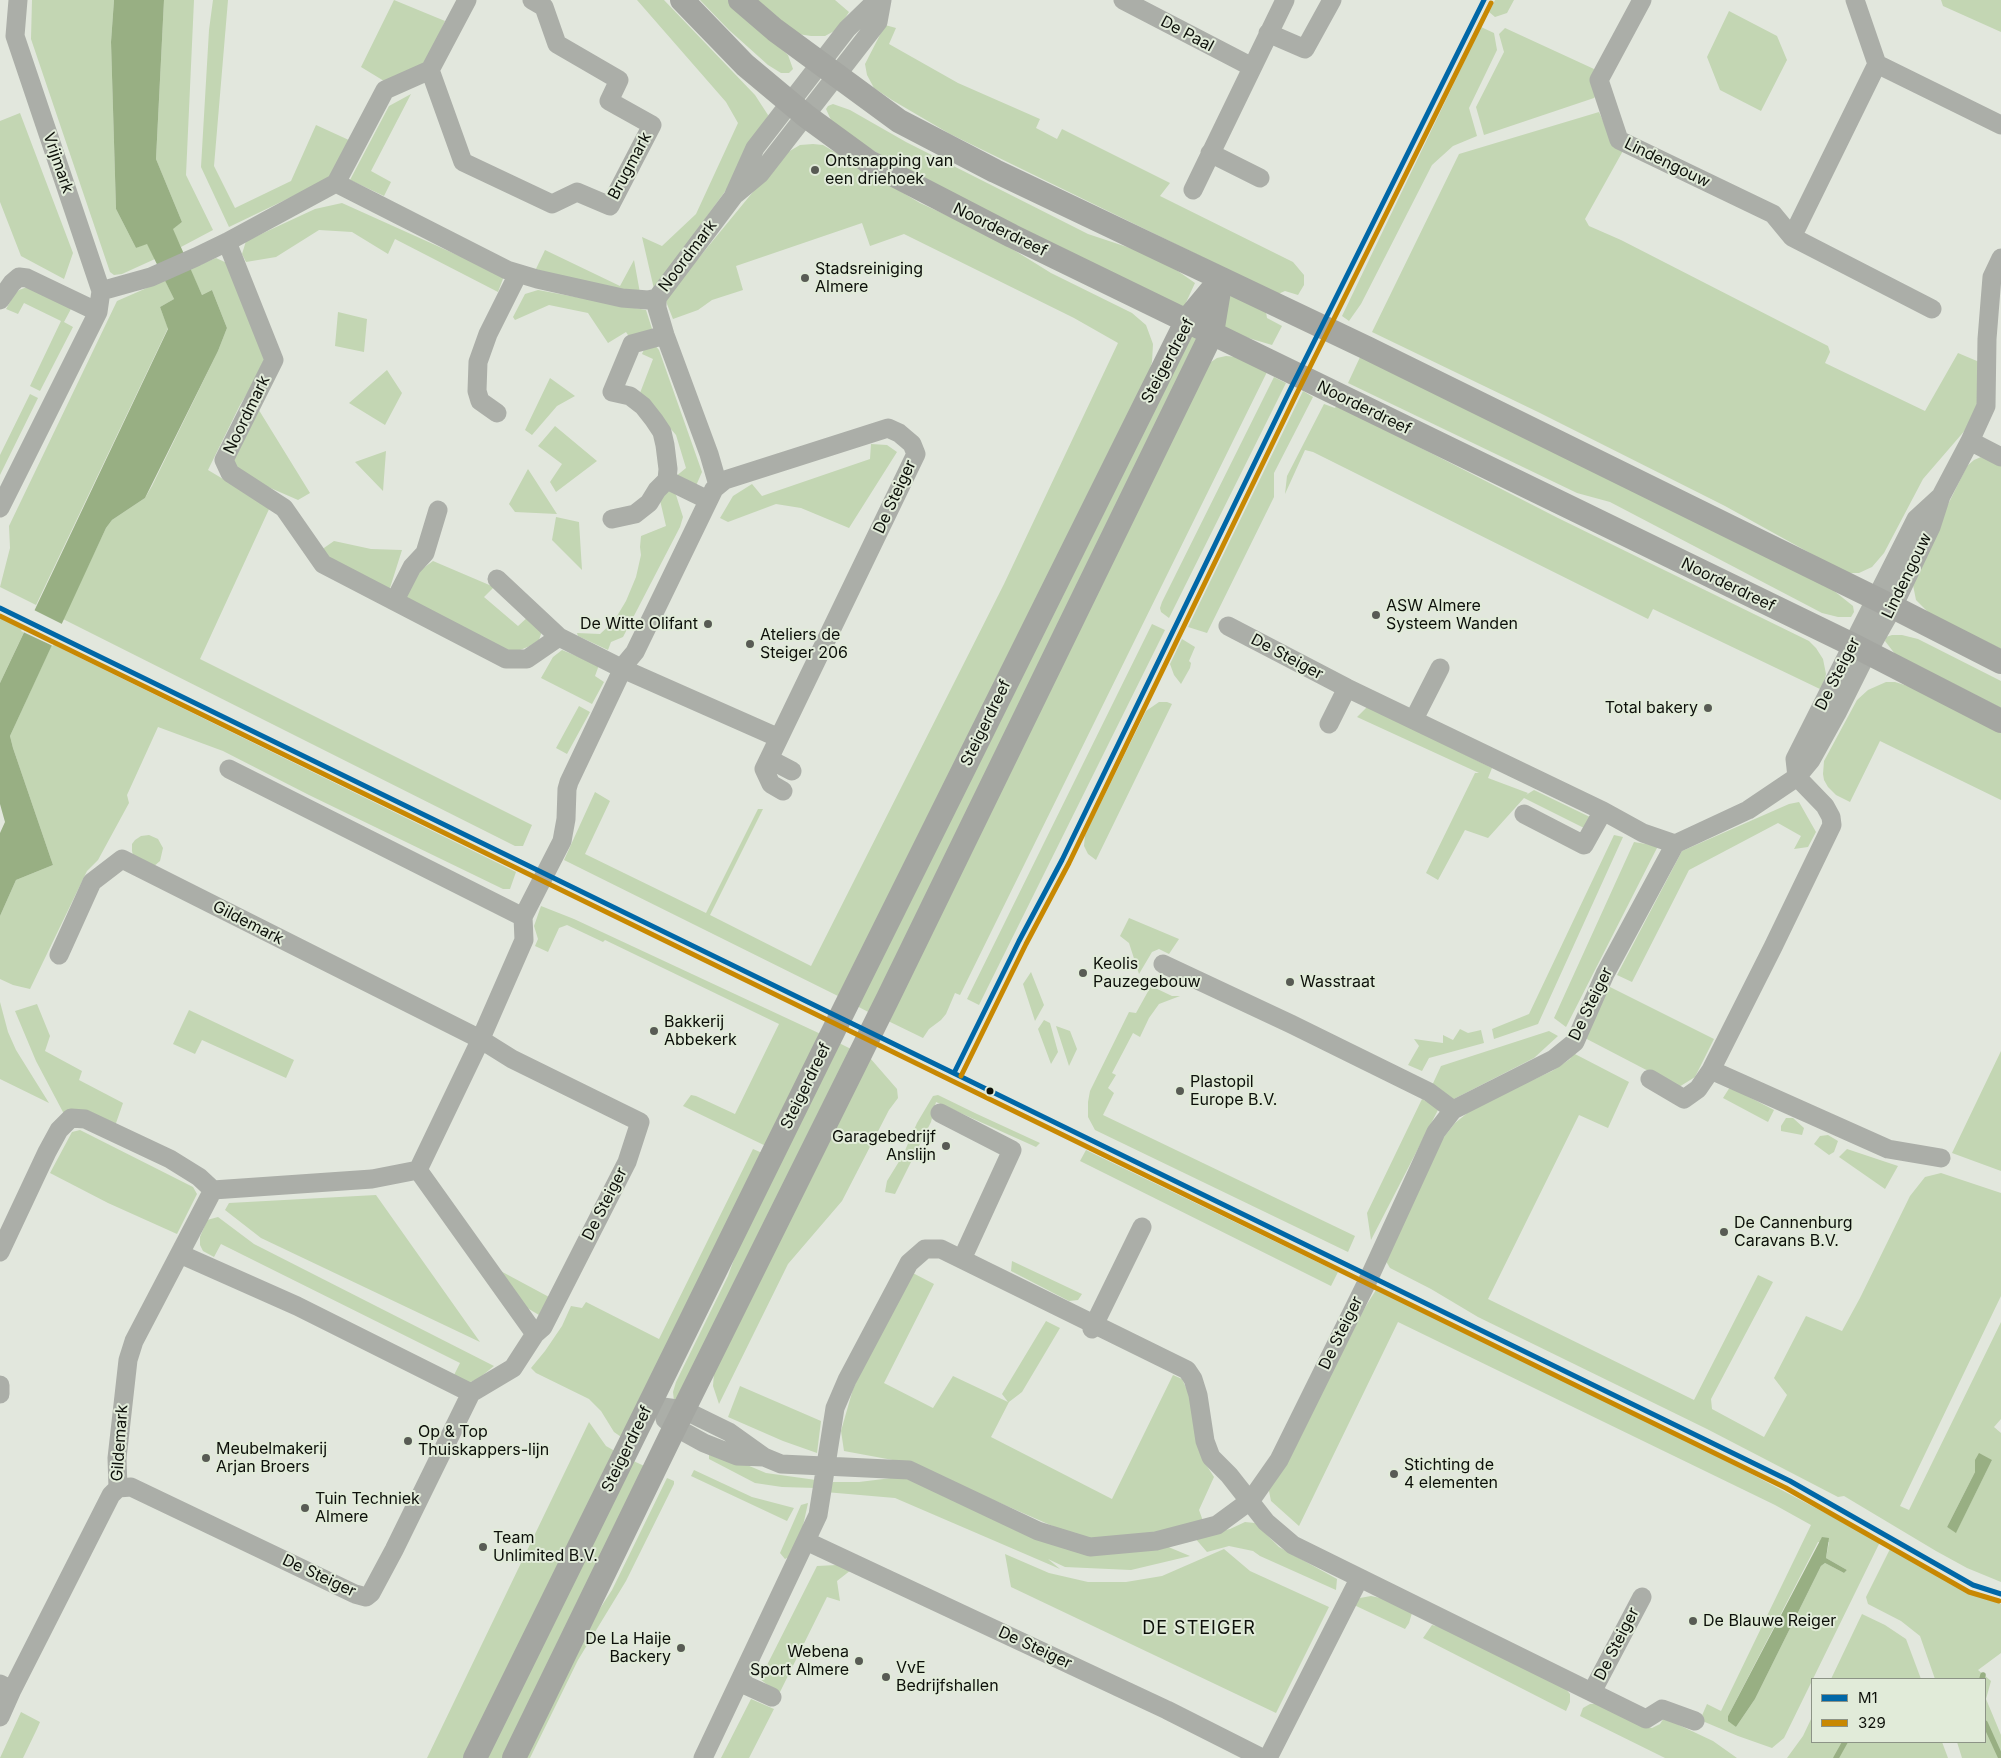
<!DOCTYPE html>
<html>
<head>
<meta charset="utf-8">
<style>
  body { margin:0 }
  #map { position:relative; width:2001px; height:1758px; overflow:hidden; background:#e2e7dd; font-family:Inter,sans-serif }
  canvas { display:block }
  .legend { position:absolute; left:1811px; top:1678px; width:175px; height:65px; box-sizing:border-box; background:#e1ebd9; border:1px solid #8c9386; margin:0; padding:6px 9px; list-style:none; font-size:15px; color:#0d100a }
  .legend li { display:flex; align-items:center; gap:10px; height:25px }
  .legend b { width:25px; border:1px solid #8c9386 }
</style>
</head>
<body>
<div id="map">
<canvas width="2001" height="1758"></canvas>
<ul class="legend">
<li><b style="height:6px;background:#0067a7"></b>M1</li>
<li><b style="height:6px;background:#c88802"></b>329</li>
</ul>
</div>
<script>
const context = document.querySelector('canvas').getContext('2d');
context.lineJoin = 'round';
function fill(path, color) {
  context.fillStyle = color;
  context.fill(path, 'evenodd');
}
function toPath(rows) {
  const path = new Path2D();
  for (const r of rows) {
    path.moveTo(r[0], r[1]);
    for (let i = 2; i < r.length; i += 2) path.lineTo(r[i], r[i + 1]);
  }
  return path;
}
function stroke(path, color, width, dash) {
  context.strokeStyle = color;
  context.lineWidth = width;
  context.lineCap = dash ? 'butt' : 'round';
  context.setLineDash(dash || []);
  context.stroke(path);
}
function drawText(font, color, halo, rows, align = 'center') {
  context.font = font + ' Inter,sans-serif';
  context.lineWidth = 4;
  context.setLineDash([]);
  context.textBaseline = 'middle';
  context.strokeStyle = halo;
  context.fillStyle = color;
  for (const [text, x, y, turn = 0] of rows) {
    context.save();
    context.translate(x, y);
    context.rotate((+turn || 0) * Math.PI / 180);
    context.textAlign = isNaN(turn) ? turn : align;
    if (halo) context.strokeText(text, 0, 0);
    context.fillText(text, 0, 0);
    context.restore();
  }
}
const green = toPath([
  [32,0,114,0,111,42,116,209,136,248,147,243,155,259,122,274,114,275,110,272,31,39],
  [164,0,194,0,186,175,213,230,181,247,172,229,182,222,156,159],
  [213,0,228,0,214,166,235,208,291,181,316,125,351,141,333,177,229,227,201,167,209,30],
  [394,0,445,21,425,64,384,81,361,67],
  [637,0,664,0,755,95,768,115,766,128,729,186,654,289,642,237,662,246,696,214,738,123,726,102],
  [700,0,728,0,788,55,793,69,789,73,781,73,768,65,729,30],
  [756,0,835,0,849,12,838,29,825,36,811,36,798,34],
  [1495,0,1514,0,1507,13,1495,17,1489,12],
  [1941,0,2001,0,2001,32,1943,6],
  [1729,11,1777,36,1787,60,1761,111,1720,90,1707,57],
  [885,25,896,28,889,44,958,83,1040,119,1036,128,1057,139,1062,129,1170,183,1160,196,1293,262,1304,275,1304,285,1298,295,1285,291,1278,294,950,134,892,100,874,88,867,75,865,64],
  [1481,27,1494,33,1497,50,1469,108,1477,136,1453,146,1432,165,1361,304,1349,321,1342,316],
  [1505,28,1594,69,1593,85,1597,94,1594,98,1484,135,1476,107,1504,52,1499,34],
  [411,94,371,171,391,182,384,196,350,180,389,106],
  [833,104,850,110,906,142,1088,234,1142,252,1175,269,1195,283,1183,309,923,181,853,138,831,120,826,109,828,106],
  [1599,112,1612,141,1624,149,1585,219,1589,226,1621,240,1828,346,1830,352,1825,363,1925,411,1958,353,1984,364,1985,383,1973,421,1923,479,1884,553,1872,567,1859,573,1846,573,1725,506,1538,412,1372,332,1459,154],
  [20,113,73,253,64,279,21,256,0,202,0,121],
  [813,144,823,145,920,203,988,234,1051,273,1132,313,1146,325,1153,344,1152,362,1147,379,844,999,564,860,595,792,610,801,585,854,706,913,758,809,763,809,710,915,811,966,1004,584,1118,343,1074,318,904,234,870,246,862,223,736,266,743,290,712,300,698,310,673,319,665,299,780,159,788,152,800,145],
  [342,203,504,276,498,292,395,239,388,254,352,232,319,230,276,257,246,262,242,254,246,241,315,209],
  [545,250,620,286,634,260,640,293,535,271],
  [216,258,227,263,267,361,240,405,208,470,270,507,200,659,532,825,523,846,515,846,63,619,106,528,112,520,145,498,152,486,218,351,227,328,212,290,202,295,190,269],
  [165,280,174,299,160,307,168,328,36,605,0,587,10,548,9,526,117,301],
  [27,287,72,307,64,322,73,327,40,391,30,386,61,321,24,303,18,314,6,309,14,295,19,290],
  [538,290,646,310,653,332,632,341,626,332,608,343,588,313,549,305,515,320,513,317,525,294],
  [1231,295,1266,312,1267,318,1282,326,1272,345,1235,334,1216,325],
  [338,312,367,319,364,352,335,346],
  [1185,330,1199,338,874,1015,853,1004],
  [654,344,659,350,702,472,695,488,675,477,686,468,676,435,640,393,653,359,642,354,646,345],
  [1361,355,1833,590,1853,606,1854,612,1851,617,1838,617,1822,613,1610,502,1577,493,1348,383],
  [1226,356,1237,357,1267,372,960,995,955,993,946,1014,941,1020,929,1029,923,1038,884,1019,1208,364,1217,358],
  [387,370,402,393,385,425,349,403],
  [1274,377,1286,383,1169,618,1161,612,1160,608,1162,602],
  [550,378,575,396,557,406,532,435,525,430],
  [1303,391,1313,397,1274,473,1274,497,1207,633,1188,627],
  [30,394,38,398,0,475,0,455],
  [1324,404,1335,408,1337,405,1558,518,1809,641,1816,648,1823,659,1826,674,1822,690,1653,609,1648,619,1313,452,1305,450,1285,494,1287,476],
  [257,407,310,493,298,500,236,473,231,461],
  [555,426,597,461,556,492,550,482,562,464,538,446],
  [871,444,887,445,897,452,849,528,801,508,776,504,728,522,720,518,733,496,752,484,762,496,870,459],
  [386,451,383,491,355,462],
  [1981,457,2001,465,2001,649,1930,614,1916,600,1913,585,1916,569,1967,466,1974,460],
  [528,469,557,514,515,512,509,504],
  [671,490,676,495,683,517,680,527,623,637,611,642,608,650,578,636,577,633,600,634,614,621,626,601,636,577,641,555,640,547,641,536,666,526,659,496],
  [556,517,579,522,582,570,552,540],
  [334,541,371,549,402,550,389,591,327,561,321,550],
  [433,561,494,587,484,597,518,626,529,616,542,631,539,640,530,646,510,654,406,602,404,584,414,575],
  [0,618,25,630,0,683],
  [1152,624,1165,630,979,1005,967,999],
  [1892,635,1902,635,1918,639,2001,681,2001,708,1895,654,1885,641,1886,637],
  [1182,639,1195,647,1189,661,1191,663,1190,668,1181,684,1174,675,1170,664],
  [52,644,516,872,510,889,503,889,309,795,223,751,158,727,127,795,129,803,98,860,87,871,30,989,13,985,0,979,0,916,16,880,53,865,13,748,10,736],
  [562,650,599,665,595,676,604,682,592,704,541,678,553,657],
  [1886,682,1895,682,1908,686,2001,730,2001,800,1880,741,1850,802,1836,795,1828,787,1824,780,1823,774,1824,761,1857,700,1868,690],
  [1159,702,1167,702,1172,704,1096,860,1088,854,1084,846,1085,835,1146,711],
  [579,706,590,712,567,754,556,748],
  [1368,706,1492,768,1488,778,1528,793,1526,795,1534,790,1592,818,1586,829,1524,798,1488,838,1465,830,1438,880,1426,873,1475,773,1479,773,1357,717],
  [1799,802,1816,832,1808,847,1794,849,1801,836,1778,823,1689,870,1632,982,1617,975,1682,851,1789,804],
  [149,835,158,839,163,848,160,861,153,867,134,860,132,851,132,844,135,840,141,836],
  [1614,835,1623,837,1538,1024,1494,1039,1492,1029,1529,1014],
  [1634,842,1658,846,1566,1027,1554,1018],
  [541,906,574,919,825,1036,770,1148,683,1106,691,1095,696,1096,735,1114,779,1024,605,940,603,942,567,925,559,928,548,952,535,946,538,939,534,926],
  [1129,918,1179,939,1169,954,1159,949,1152,952,1139,974,1129,943,1120,936],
  [1031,972,1044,1005,1035,1021,1023,984],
  [1151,986,1172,996,1180,996,1159,1004,1149,1018,1140,1037,1133,1033,1112,1073,1116,1075,1108,1088,1114,1093,1103,1115,1355,1236,1348,1252,1095,1130,1088,1117,1088,1102,1090,1091,1129,1012,1136,1013],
  [1608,986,1714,1039,1695,1077,1679,1087,1583,1037],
  [0,1002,8,1032,16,1050,49,1103,0,1079],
  [37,1004,50,1036,45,1051,82,1071,79,1080,123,1103,115,1126,64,1114,36,1061,15,1011],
  [189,1010,294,1060,286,1078,202,1040,195,1054,173,1044],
  [1044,1020,1050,1023,1058,1052,1051,1064,1038,1029],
  [1056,1026,1070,1031,1077,1049,1069,1066],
  [1460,1029,1468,1033,1481,1030,1484,1043,1429,1058,1422,1071,1408,1065,1419,1046,1414,1039,1443,1043,1443,1035,1453,1040],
  [1549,1031,1558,1036,1534,1058,1446,1103,1429,1092,1441,1066],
  [835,1041,857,1052,685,1401,674,1401,673,1392,676,1382,728,1276,751,1212],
  [2001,1051,2001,1171,1952,1153],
  [1573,1053,1629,1082,1608,1128,1579,1115,1488,1299,1694,1400,1758,1275,1773,1282,1711,1399,1712,1409,1764,1437,1787,1395,1774,1378,1806,1316,1842,1331,1860,1298,1910,1196,1925,1177,1941,1173,2001,1193,2001,1296,1900,1506,1909,1510,2001,1322,2001,1419,1994,1427,2001,1433,2001,1582,1967,1568,1936,1551,1844,1496,1838,1497,1707,1429,1478,1317,1431,1289,1390,1268,1384,1258,1440,1142,1455,1123,1476,1106,1552,1071,1570,1059],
  [1992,1460,1956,1532,1947,1527,1975,1472],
  [870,1058,897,1089,898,1098,889,1110,842,1201,788,1264,719,1404,713,1386,714,1373],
  [1730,1087,1774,1110,1768,1122,1723,1098],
  [938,1095,977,1114,1040,1143,1036,1147,936,1102,931,1122,895,1194,885,1192,887,1181,903,1155,917,1123,933,1096],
  [1422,1099,1439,1108,1371,1240,1367,1213],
  [1786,1118,1793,1118,1804,1128,1802,1135,1781,1131,1781,1126],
  [80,1130,193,1187,197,1194,177,1234,108,1203,50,1173,72,1132],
  [1828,1135,1838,1141,1834,1152,1829,1155,1814,1144,1820,1136],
  [753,1149,767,1155,627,1441,614,1432,601,1411,589,1399,536,1373,531,1368,545,1351,562,1326,571,1306,582,1308,586,1302,659,1339],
  [1847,1149,1898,1166,1885,1189,1839,1157],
  [1086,1150,1338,1272,1331,1286,1080,1161],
  [376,1195,480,1342,261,1238,225,1210,229,1203],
  [218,1217,254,1244,494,1366,478,1379,468,1383,454,1375,460,1363,221,1244,214,1257,203,1251,200,1245,200,1237,207,1220],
  [1012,1261,1082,1294,1078,1300,1069,1301,1011,1271],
  [495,1268,549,1297,539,1315,517,1302],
  [909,1271,934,1284,884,1383,933,1408,953,1376,1008,1402,1002,1394,1046,1321,1060,1328,1022,1392,1009,1402,991,1437,1112,1499,1173,1375,1182,1379,1189,1394,1205,1463,1214,1477,1199,1510,1203,1521,1163,1533,1088,1539,1073,1535,909,1463,844,1451,841,1431,853,1389],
  [1376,1290,1546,1370,1689,1441,1880,1542,1784,1738,1772,1748,1738,1736,1700,1720,1707,1704,1721,1711,1811,1525,1775,1505,1398,1322,1299,1526,1271,1501,1268,1486,1357,1320],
  [1818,1542,1829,1542,1826,1558,1847,1570,1844,1573,1825,1563,1821,1566,1755,1699,1736,1727,1728,1716],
  [740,1386,821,1421,817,1453,783,1441,728,1417],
  [589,1422,606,1446,620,1454,471,1758,427,1758],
  [709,1449,766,1473,816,1480,816,1488,782,1487,755,1483,709,1459],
  [629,1459,651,1469,509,1758,483,1758],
  [694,1470,752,1497,794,1508,787,1521,691,1476],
  [908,1476,1086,1553,1166,1546,1190,1556,1131,1570,1065,1567,1048,1559,1060,1569,895,1498,825,1492,833,1482,859,1482],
  [667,1478,674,1481,674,1484,626,1581,578,1660,530,1758,520,1758,573,1650,612,1590],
  [808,1503,801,1535,791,1556,785,1559,780,1553,801,1505],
  [1245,1522,1255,1523,1279,1547,1337,1579,1336,1590,1260,1556,1253,1551,1229,1546,1207,1552,1194,1537,1230,1529],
  [1891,1547,1946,1580,2001,1604,2001,1653,1978,1670,1991,1681,1986,1699,2001,1735,2001,1758,1962,1758,1957,1742,1985,1742,1985,1679,1935,1679,1920,1636,1901,1621,1868,1604,1866,1597],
  [1224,1549,1250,1571,1329,1607,1276,1713,1011,1587,1005,1554,1049,1573,1088,1582,1126,1582,1162,1576],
  [837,1565,851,1570,837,1581,840,1601,827,1597,779,1694,760,1679,817,1566],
  [1371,1596,1385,1599,1412,1613,1409,1623,1405,1629,1354,1605,1360,1598],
  [1862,1614,1885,1625,1906,1639,1921,1679,1831,1679],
  [1432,1625,1440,1627,1565,1688,1570,1694,1570,1702,1566,1711,1423,1638],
  [751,1699,774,1709,749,1758,721,1758],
  [1590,1704,1598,1704,1643,1726,1652,1728,1660,1724,1664,1718,1713,1741,1737,1758,1665,1758,1580,1716,1583,1708],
  [21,1712,40,1722,37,1729,23,1758,0,1758],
  [1812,1717,1812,1742,1942,1742,1948,1758,1787,1758,1803,1736]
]);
const water = toPath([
  [114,0,164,0,156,159,182,222,173,229,202,295,212,290,227,328,218,351,145,498,112,520,106,528,10,736,13,748,53,865,16,880,0,916,0,833,5,822,0,804,0,683,168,329,160,307,174,299,147,244,136,248,116,209,111,42],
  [1979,1453,1992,1460,1956,1533,1947,1527,1975,1472,1975,1460],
  [1822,1537,1829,1538,1826,1558,1847,1570,1844,1573,1825,1563,1821,1566,1755,1699,1736,1727,1728,1721,1728,1716]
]);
const pier = toPath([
  [32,609,64,625,53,646,21,631]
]);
const stream = toPath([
  [1982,1679,1983,1675],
  [1985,1723,2001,1758],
  [1836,1758,1845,1742]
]);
const minor = toPath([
  [18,0,15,36,101,291],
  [1123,0,1252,67],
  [1642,0,1599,80,1619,140,1773,214,1792,237,1932,309],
  [1268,33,1305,49,1332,0],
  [1877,64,2001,125],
  [430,70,463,162,552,204,577,192,610,206,652,125,609,101,619,80,557,44,544,7,532,0],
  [1210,153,1260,178],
  [336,183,507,270,537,279,622,298,648,300,657,298,733,197,755,148,847,29,877,0],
  [1193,190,1285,0],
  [736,194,760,174,878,22,882,0],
  [1792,237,1877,64,1855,0],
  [227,242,274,360,224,460,230,473,284,508,323,564,506,659,527,659,559,637],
  [657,298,657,308,665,335,709,454,718,485],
  [0,300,12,283,19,277,27,278,98,312],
  [665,335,632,344,612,392,630,396,643,406,654,420,662,432,665,445,668,469,667,480,708,500],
  [497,413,480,401,477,391,478,362,488,334,518,274],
  [1970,441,2001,457],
  [0,508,98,312,101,291,151,277,196,257,227,242,336,183,385,90,430,70,467,0],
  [612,519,635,514,649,503,657,490,667,480],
  [497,579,559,637,623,669,779,738],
  [395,600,412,567,425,553,438,510],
  [1228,626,1347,688,1603,811,1643,833,1675,844,1748,810,1797,777,1811,760,1837,713,1867,653,1893,607,1931,527,1941,496,1970,441,1986,406,1987,339,1992,277,2001,258],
  [1414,719,1440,668],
  [1329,724,1347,688],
  [769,759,792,771],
  [229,769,523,917],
  [1524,814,1584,845,1603,811],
  [59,955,92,882,122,859,480,1039,512,1059,640,1122,627,1162,543,1327,535,1334,513,1368,471,1393,394,1550,371,1593,366,1597,355,1594,131,1487,118,1488],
  [1163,964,1291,1024,1429,1092,1453,1110],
  [1711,1070,1888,1149,1941,1158],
  [1650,1079,1684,1099,1698,1089,1711,1070,1773,947,1832,825,1831,817,1825,806,1797,777,1795,759,1916,519,1940,497],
  [940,1113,1012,1150,962,1259],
  [0,1252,47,1152,59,1130,71,1118,85,1119,170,1159,199,1177,213,1190,372,1179,418,1170],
  [180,1254,297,1306,471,1393],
  [1092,1329,1142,1227],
  [535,1334,418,1170,478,1045,524,940,523,917,562,841,566,819,567,789,569,782,625,664,635,652,714,489,725,480,888,428,899,433,912,444,916,454,764,769,771,784,783,791],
  [0,1385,0,1394],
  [649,1405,684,1410,729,1432,764,1457,781,1464,909,1470,1038,1531,1090,1547,1156,1541,1217,1525,1251,1500,1279,1460,1369,1278,1436,1132,1453,1110,1554,1059,1575,1042,1605,974,1675,844],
  [665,1419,675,1427,704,1443,737,1456,764,1457],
  [118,1488,117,1458,128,1360,134,1341,213,1190],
  [806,1541,1167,1710,1262,1758],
  [739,1682,772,1697],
  [0,1684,12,1690,111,1495,118,1488],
  [1592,1692,1642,1597],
  [0,1717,12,1690],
  [703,1758,818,1515,835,1408,847,1380,909,1263,925,1249,941,1249,1187,1370,1193,1379,1198,1395,1205,1441,1211,1457,1229,1475,1266,1522,1293,1545,1646,1719,1662,1709,1695,1721],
  [1268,1758,1359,1579]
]);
const major = toPath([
  [682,0,745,65,806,116,869,162,1012,236,1853,645,2001,721],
  [740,0,775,30,899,121,995,171,1367,348,1893,607,2001,662],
  [475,1758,825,1048,1187,320,1221,279],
  [514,1758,675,1427,888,998,1212,333,1221,279]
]);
const bus1 = toPath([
  [0,608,1790,1481,1973,1585,2001,1594],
  [954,1073,1019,941,1062,860,1289,392,1484,0]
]);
const bus2 = toPath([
  [0,616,1786,1488,1969,1592,1999,1601],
  [961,1076,1026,944,1069,863,1296,395,1491,3]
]);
const markers = [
  [815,170,5,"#585b54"],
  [805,278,5,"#585b54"],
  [1376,615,5,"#585b54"],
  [708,624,5,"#585b54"],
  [750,644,5,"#585b54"],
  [1708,708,5,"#585b54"],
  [1083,973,5,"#585b54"],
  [1290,982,5,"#585b54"],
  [654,1031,5,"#585b54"],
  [990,1091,4.5,"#0d100a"],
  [1180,1091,5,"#585b54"],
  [946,1146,5,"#585b54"],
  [1724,1232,5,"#585b54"],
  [408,1441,5,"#585b54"],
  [206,1458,5,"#585b54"],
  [1394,1474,5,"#585b54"],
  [305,1508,5,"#585b54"],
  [483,1547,5,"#585b54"],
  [1693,1621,5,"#585b54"],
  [681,1648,5,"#585b54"],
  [859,1661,5,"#585b54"],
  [886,1677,5,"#585b54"]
];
const streetNames = [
  ["De Paal",1187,34,28],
  ["Vrijmark",58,163,71],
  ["Lindengouw",1667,163,26],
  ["Brugmark",630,166,-62],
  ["Noorderdreef",1000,230,26],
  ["Noordmark",688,256,-53],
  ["Steigerdreef",1168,361,-62],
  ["Noorderdreef",1364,408,26],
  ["Noordmark",247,415,-64],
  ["De Steiger",895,497,-65],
  ["Lindengouw",1907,576,-64],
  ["Noorderdreef",1728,585,26],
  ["De Steiger",1287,657,28],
  ["De Steiger",1838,674,-63],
  ["Steigerdreef",986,723,-64],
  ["Gildemark",248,923,27],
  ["De Steiger",1591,1004,-64],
  ["Steigerdreef",806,1086,-64],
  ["De Steiger",605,1204,-63],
  ["De Steiger",1341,1333,-64],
  ["Gildemark",120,1443,-86],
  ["Steigerdreef",627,1449,-64],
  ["De Steiger",319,1576,25],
  ["De Steiger",1617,1644,-63],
  ["De Steiger",1035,1648,25]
];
const poiNames = [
  ["Ontsnapping van",825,161],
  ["een driehoek",825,179],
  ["Stadsreiniging",815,269],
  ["Almere",815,287],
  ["ASW Almere",1386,606],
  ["Systeem Wanden",1386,624],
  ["De Witte Olifant",698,624,"right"],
  ["Ateliers de",760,635],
  ["Steiger 206",760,653],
  ["Total bakery",1698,708,"right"],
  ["Keolis",1093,964],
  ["Pauzegebouw",1093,982],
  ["Wasstraat",1300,982],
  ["Bakkerij",664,1022],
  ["Abbekerk",664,1040],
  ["Plastopil",1190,1082],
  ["Europe B.V.",1190,1100],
  ["Garagebedrijf",936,1137,"right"],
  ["Anslijn",936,1155,"right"],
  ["De Cannenburg",1734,1223],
  ["Caravans B.V.",1734,1241],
  ["Op & Top",418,1432],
  ["Thuiskappers-lijn",418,1450],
  ["Meubelmakerij",216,1449],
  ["Arjan Broers",216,1467],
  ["Stichting de",1404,1465],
  ["4 elementen",1404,1483],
  ["Tuin Techniek",315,1499],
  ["Almere",315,1517],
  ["Team",493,1538],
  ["Unlimited B.V.",493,1556],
  ["De Blauwe Reiger",1703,1621],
  ["De La Haije",671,1639,"right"],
  ["Backery",671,1657,"right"],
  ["Webena",849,1652,"right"],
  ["Sport Almere",849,1670,"right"],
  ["VvE",896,1668],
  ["Bedrijfshallen",896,1686]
];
const neighbourhoodNames = [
  ["DE STEIGER",1199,1629]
];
fill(green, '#c3d6b3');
fill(water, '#98af83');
fill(pier, '#e2e7dd');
stroke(stream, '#98af83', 5.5);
stroke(minor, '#abaea8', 19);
stroke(major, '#a4a6a1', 24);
stroke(bus1, '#0067a7', 5);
stroke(bus2, '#c88802', 5);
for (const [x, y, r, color] of markers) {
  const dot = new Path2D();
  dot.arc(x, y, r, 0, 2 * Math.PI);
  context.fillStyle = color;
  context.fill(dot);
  stroke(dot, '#e1ebd9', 2);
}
drawText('16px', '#0d100a', '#e1ebd9', streetNames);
drawText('16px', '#0d100a', '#e1ebd9', poiNames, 'left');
context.letterSpacing = '1px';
drawText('18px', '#0d100a', '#e1ebd9', neighbourhoodNames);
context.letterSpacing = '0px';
</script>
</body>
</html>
